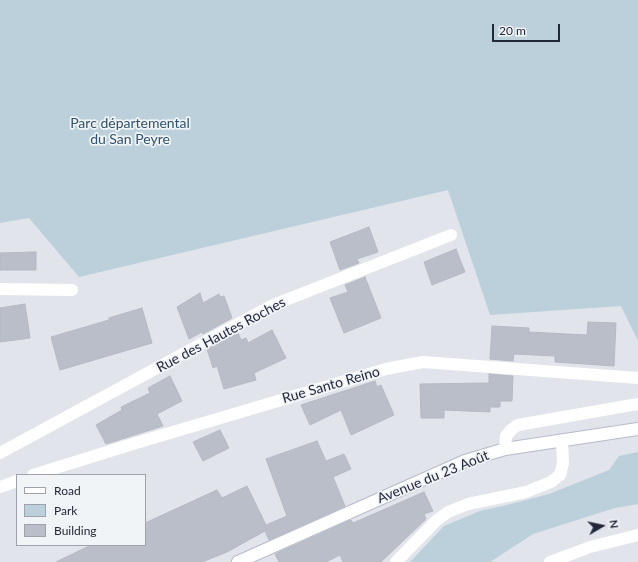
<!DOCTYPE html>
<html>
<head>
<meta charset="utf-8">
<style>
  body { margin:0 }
  #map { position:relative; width:638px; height:562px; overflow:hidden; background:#e1e4ea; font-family:Lato,sans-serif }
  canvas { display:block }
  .legend { position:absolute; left:16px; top:474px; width:130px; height:72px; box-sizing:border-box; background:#f1f4f7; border:1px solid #9fa2ab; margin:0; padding:5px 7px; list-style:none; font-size:12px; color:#23273a }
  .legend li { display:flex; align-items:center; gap:8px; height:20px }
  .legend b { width:20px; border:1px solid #9fa2ab }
  .north { position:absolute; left:582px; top:506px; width:40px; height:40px; -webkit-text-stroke:3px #f1f4f7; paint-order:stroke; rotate:81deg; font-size:11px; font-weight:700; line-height:16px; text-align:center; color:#23273a }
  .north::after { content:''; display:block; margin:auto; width:14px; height:18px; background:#23273a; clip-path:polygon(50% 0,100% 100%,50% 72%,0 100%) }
  .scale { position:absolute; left:492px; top:24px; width:68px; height:18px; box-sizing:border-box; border:2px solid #23273a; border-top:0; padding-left:5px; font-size:12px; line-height:14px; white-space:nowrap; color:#23273a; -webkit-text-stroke:3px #f1f4f7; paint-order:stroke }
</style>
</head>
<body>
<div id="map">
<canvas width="638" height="562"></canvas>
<ul class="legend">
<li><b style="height:5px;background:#fff"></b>Road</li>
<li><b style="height:11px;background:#bbd0da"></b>Park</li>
<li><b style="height:11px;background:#b9bec8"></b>Building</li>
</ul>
<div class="north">N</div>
<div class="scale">20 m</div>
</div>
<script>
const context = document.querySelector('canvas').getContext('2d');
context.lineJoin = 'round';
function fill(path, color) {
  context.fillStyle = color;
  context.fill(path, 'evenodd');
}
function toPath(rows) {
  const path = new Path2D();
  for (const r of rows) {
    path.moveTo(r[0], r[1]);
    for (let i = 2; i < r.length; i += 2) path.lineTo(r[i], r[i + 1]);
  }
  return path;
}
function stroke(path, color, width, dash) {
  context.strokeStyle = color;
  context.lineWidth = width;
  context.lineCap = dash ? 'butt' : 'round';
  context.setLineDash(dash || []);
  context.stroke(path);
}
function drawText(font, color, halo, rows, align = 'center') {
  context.font = font + ' Lato,sans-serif';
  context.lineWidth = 3.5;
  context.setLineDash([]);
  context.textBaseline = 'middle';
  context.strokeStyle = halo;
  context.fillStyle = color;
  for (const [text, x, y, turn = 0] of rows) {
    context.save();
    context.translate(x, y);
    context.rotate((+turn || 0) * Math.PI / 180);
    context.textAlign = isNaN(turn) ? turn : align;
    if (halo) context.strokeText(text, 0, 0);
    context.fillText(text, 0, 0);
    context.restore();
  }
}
const green = toPath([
  [0,0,638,0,638,341,621,306,490,315,448,190,79,277,29,218,0,223],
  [638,452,638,504,615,508,533,534,490,562,410,562,444,526,480,511,511,504,549,494,609,470,619,456]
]);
const building = toPath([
  [369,227,378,252,357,259,359,263,340,270,330,242,369,227],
  [456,249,465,272,432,285,424,262,456,249],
  [36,252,36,270,0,270,0,253,36,252],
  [365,277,381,318,344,333,330,298,348,292,345,285,365,277],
  [200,293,203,303,219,294,220,297,224,296,232,318,203,334,202,332,189,339,177,307,200,293],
  [25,304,30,338,0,342,0,308,25,304],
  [142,308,152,343,60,370,51,337,109,320,109,318,142,308],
  [588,322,616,323,614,366,555,362,555,356,514,354,513,361,490,359,492,326,529,328,529,332,587,335,588,322],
  [272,330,286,358,254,373,256,380,224,389,217,366,213,368,207,349,238,333,241,340,246,338,248,343,272,330],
  [489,374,513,376,512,401,500,401,500,407,490,407,490,412,444,410,444,418,421,418,420,384,489,383,489,374],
  [170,376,182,401,157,414,163,426,106,444,96,425,122,410,121,407,150,393,148,388,170,376],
  [375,381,377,387,381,385,394,415,351,435,341,410,310,425,301,405,375,381],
  [220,430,229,448,203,461,193,442,220,430],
  [317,441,326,461,344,454,351,469,333,477,345,506,269,540,265,531,227,552,202,562,56,562,91,545,145,545,145,523,217,490,222,498,247,486,266,525,287,516,266,459,317,441],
  [424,492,433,511,424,514,426,519,381,562,343,562,340,555,326,562,279,562,275,554,351,520,353,523,424,492]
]);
const lane = toPath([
  [550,562,590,547,638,535]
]);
const street = toPath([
  [0,289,72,290],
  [505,449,506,436,512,429,518,425,638,404],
  [0,453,273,305,451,235],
  [33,475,136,443,386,369,423,362,638,378],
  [0,487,17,481],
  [396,562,437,520,448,512,468,504,526,492,551,482,560,475,563,463,562,441]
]);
const secondary = toPath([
  [238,562,465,461,505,449,638,429]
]);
const parkNames = [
  ["Parc départemental",130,123],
  ["du San Peyre",130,139]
];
const streetNames = [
  ["Rue des Hautes Roches",221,335,-28],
  ["Rue Santo Reino",331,385,-16],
  ["Avenue du 23 Août",433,477,-22]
];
fill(green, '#bbd0da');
fill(building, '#b9bec8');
stroke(building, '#b4b9c3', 1);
stroke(secondary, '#b5bbc9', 14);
stroke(lane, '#fff', 12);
stroke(street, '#fff', 12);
stroke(secondary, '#fff', 12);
drawText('14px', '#30526d', '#f1f4f7', parkNames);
drawText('14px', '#23273a', '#f1f4f7', streetNames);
</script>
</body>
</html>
